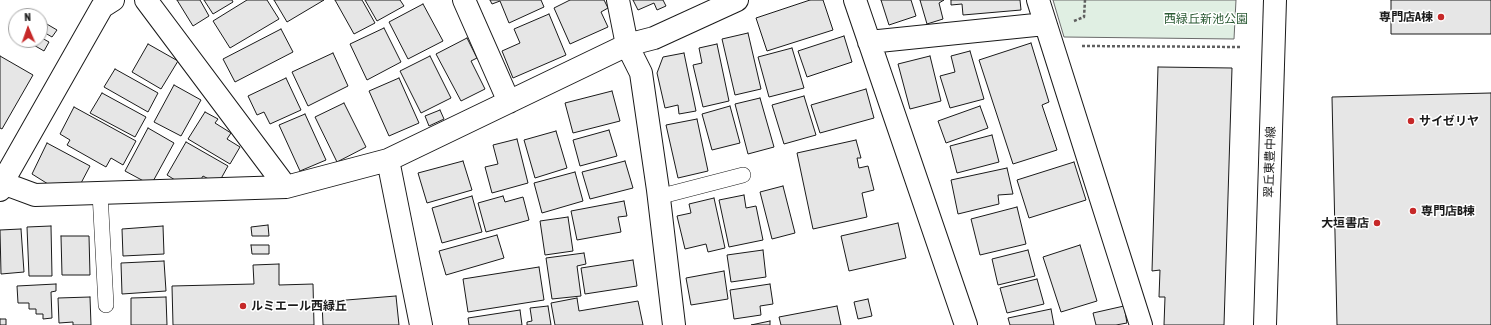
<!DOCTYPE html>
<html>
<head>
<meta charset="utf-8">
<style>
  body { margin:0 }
  #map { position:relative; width:1491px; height:325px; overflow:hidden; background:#fff; font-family:"Asap Condensed",sans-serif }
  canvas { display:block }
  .north { position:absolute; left:8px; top:8px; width:40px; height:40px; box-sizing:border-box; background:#fff; border:1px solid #a3a3a3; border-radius:50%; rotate:358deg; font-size:11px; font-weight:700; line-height:16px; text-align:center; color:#1a1a1a }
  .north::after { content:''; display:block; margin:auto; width:14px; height:18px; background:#c62828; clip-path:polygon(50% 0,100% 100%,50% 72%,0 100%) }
</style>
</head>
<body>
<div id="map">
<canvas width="1491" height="325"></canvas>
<div class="north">N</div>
</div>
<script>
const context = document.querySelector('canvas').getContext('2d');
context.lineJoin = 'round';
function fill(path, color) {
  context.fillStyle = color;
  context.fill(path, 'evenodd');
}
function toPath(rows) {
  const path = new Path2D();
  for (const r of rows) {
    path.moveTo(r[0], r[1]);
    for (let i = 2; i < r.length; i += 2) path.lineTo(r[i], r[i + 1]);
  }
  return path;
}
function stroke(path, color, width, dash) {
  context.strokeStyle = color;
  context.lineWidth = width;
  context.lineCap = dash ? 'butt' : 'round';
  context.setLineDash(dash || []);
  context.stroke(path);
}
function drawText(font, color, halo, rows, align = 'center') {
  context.font = font + ' "Asap Condensed","Noto Sans JP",sans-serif';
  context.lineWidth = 3;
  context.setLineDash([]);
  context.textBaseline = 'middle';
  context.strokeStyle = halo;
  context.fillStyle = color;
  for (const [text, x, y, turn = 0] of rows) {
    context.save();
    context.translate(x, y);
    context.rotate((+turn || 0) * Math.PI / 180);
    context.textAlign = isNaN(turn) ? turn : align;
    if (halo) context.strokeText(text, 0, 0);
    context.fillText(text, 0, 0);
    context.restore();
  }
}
const green = toPath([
  [1053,0,1236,0,1234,39,1064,37,1053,0]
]);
const building = toPath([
  [177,0,200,0,209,16,193,26,177,0],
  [204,0,232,0,233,2,213,14,204,0],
  [247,0,267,0,279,19,230,48,213,21,247,0],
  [274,0,324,0,287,22,274,0],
  [335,0,362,0,375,23,354,34,335,0],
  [365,0,400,0,404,6,377,21,365,0],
  [490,0,541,0,544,7,509,23,500,1,492,4,490,0],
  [570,0,604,0,608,8,601,12,608,27,570,44,554,8,570,0],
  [633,0,663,0,666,6,657,10,654,3,638,10,633,0],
  [810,0,823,0,833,30,767,51,756,18,810,0],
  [881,0,911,0,916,16,889,25,881,0],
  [920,0,944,0,939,3,943,19,927,24,920,0],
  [951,0,1020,0,1021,10,963,15,962,4,951,5,951,0],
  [1391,0,1491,0,1491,34,1391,34,1391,0],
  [423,4,443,41,408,59,389,22,423,4],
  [549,14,566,55,513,78,502,51,520,43,514,29,549,14],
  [40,20,57,30,52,37,40,30,40,20],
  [384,28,401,62,367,80,350,44,384,28],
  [281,29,293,52,235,82,223,59,281,29],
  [748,33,761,89,735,95,722,39,748,33],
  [844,36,852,62,807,77,798,51,844,36],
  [40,37,49,42,44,51,25,40,40,40,40,37],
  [467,38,477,58,471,61,485,89,461,101,436,54,467,38],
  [1031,43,1049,102,1042,105,1057,150,1013,164,979,60,1031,43],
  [148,44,178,61,161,89,132,72,148,44],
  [717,44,729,101,703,107,693,65,702,63,699,48,717,44],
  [792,48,804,88,769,97,758,57,792,48],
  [970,51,984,99,950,108,940,76,955,72,951,56,970,51],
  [333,53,348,86,308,106,292,72,333,53],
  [684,53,696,111,679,114,678,105,665,108,657,73,663,57,684,53],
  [0,56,33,75,2,129,0,128,0,56],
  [430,56,451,98,421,113,400,71,430,56],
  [930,56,941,101,910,109,898,64,930,56],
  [1158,67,1232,68,1224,325,1164,325,1165,297,1159,297,1160,270,1152,271,1158,67],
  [115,69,158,93,148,112,104,87,115,69],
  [286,78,301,110,270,124,264,112,257,115,248,96,286,78],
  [399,78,419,123,389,136,369,91,399,78],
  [174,85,201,100,181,136,154,122,174,85],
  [866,89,874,118,820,133,811,105,866,89],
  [612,91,620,121,573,133,565,103,612,91],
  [102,93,146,117,135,137,90,113,102,93],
  [1491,93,1491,325,1337,325,1332,97,1491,93],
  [804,96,816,135,784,144,772,105,804,96],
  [760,98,774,147,748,154,735,104,760,98],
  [344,103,366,147,337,162,315,117,344,103],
  [730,106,740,143,712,150,702,114,730,106],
  [980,106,988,128,946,143,938,121,980,106],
  [74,107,136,141,123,165,111,158,106,167,67,145,70,140,60,134,74,107],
  [440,110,444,119,429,126,425,116,440,110],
  [205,112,218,119,215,123,231,133,227,139,240,147,230,164,188,139,205,112],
  [305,114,326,160,300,171,279,125,305,114],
  [697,119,708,171,678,178,666,125,697,119],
  [148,128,174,143,151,185,125,171,148,128],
  [609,130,617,156,580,166,573,140,609,130],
  [556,131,567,168,535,178,524,140,556,131],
  [992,135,999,162,957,173,950,146,992,135],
  [517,139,528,183,492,193,485,167,498,164,493,145,517,139],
  [856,140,861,158,857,158,859,168,868,166,874,190,862,193,867,217,813,229,797,153,856,140],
  [186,142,228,166,218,184,203,176,196,187,183,185,167,175,186,142],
  [47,143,90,166,80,185,48,184,32,174,47,143],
  [463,161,472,190,427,203,418,173,463,161],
  [625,161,633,188,590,199,582,172,625,161],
  [1074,162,1086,200,1029,218,1017,180,1074,162],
  [1007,168,1013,194,998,195,999,204,958,214,951,180,1007,168],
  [575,172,583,201,542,213,534,183,575,172],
  [783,186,795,233,772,239,760,192,783,186],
  [744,195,746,208,756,206,763,240,729,247,719,200,744,195],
  [472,196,482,232,442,243,432,208,472,196],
  [503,196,505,202,523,197,529,220,486,232,478,203,503,196],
  [714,198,725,248,708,252,706,244,685,249,677,216,691,213,689,204,714,198],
  [624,201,627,216,618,217,621,232,577,240,571,211,624,201],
  [1017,207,1026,244,980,255,971,219,1017,207],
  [568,217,573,251,545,255,540,221,568,217],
  [898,223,906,258,849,271,841,236,898,223],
  [268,225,269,236,252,236,251,227,268,225],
  [51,226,52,276,29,276,27,227,51,226],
  [163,226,164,254,123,256,122,229,163,226],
  [21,229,24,272,1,274,0,230,21,229],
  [497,235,504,258,446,275,439,251,497,235],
  [61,236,89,236,90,275,62,275,61,236],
  [251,245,269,245,269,254,252,254,251,245],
  [1080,245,1097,301,1061,312,1043,257,1080,245],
  [763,250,766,277,731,282,727,255,763,250],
  [1028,250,1035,276,998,285,992,259,1028,250],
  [584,253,586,264,577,266,581,296,552,299,546,258,584,253],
  [633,260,637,286,585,294,581,268,633,260],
  [164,261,166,291,122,294,121,263,164,261],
  [279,264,279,285,313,284,314,325,173,325,172,286,254,284,253,265,279,264],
  [539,267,544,300,468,312,463,279,539,267],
  [724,271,728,299,691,305,686,278,724,271],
  [1037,279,1044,304,1007,313,1000,288,1037,279],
  [56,284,56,291,51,292,52,318,43,319,43,314,36,314,36,309,29,309,29,303,18,303,17,286,56,284],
  [770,284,773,304,760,306,761,315,734,319,730,290,770,284],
  [396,296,399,325,323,325,322,302,396,296],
  [90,297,91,325,73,325,73,322,59,323,58,298,90,297],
  [166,297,167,325,131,325,131,298,166,297],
  [577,298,579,311,638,301,643,325,555,325,551,303,577,298],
  [868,299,872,316,858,319,854,302,868,299],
  [548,306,551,325,527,325,527,322,532,321,530,308,548,306],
  [837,306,841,325,781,325,779,317,837,306],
  [1124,306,1127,323,1116,325,1096,325,1093,313,1124,306],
  [1051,309,1054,325,1010,325,1008,318,1051,309],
  [520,310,522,325,469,325,468,318,520,310],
  [0,319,6,319,6,325,0,325,0,319],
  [770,321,770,325,751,325,770,321]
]);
const path = toPath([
  [1074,21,1084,17,1085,0],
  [1082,46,1242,47]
]);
const service = toPath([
  [100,193,106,305],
  [658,197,743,175]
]);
const minor = toPath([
  [146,0,286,187],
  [464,0,509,102],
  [618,0,627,45,641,73,658,190,674,325],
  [855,0,966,325],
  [1038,0,1141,325],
  [869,42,1045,24],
  [388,160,421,325],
  [0,182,35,195,286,187,388,160,627,45,654,38,737,0],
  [0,190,2,183,102,7,113,0]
]);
const tertiary = toPath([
  [1265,325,1275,0]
]);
const markers = [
  [1441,17,4,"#c62828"],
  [1411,121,4,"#c62828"],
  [1413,211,4,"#c62828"],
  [1377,223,4,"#c62828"],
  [243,306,4,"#c62828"]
];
const poiNames = [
  ["専門店A棟",1433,17,"right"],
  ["サイゼリヤ",1419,121],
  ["専門店B棟",1421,211],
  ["大垣書店",1369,223,"right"],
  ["ルミエール西緑丘",251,306]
];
const parkNames = [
  ["西緑丘新池公園",1206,19]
];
const streetNames = [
  ["翠丘東豊中線",1270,162,-88]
];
fill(green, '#e0efe3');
stroke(green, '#6a6a6a', 1);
fill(building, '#e6e6e6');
stroke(building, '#1a1a1a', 1);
stroke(service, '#1a1a1a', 16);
stroke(minor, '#1a1a1a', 24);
stroke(tertiary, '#1a1a1a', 24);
stroke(path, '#5f5f5f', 2.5, [3, 2]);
stroke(service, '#fff', 15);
stroke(minor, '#fff', 22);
stroke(tertiary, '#fff', 22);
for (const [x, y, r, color] of markers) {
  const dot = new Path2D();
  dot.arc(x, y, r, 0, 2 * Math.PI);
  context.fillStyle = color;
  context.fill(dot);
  stroke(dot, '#fff', 1.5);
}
drawText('bold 12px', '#1a1a1a', '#fff', poiNames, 'left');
drawText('12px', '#2b5a34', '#fff', parkNames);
drawText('12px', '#1a1a1a', '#fff', streetNames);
</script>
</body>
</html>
